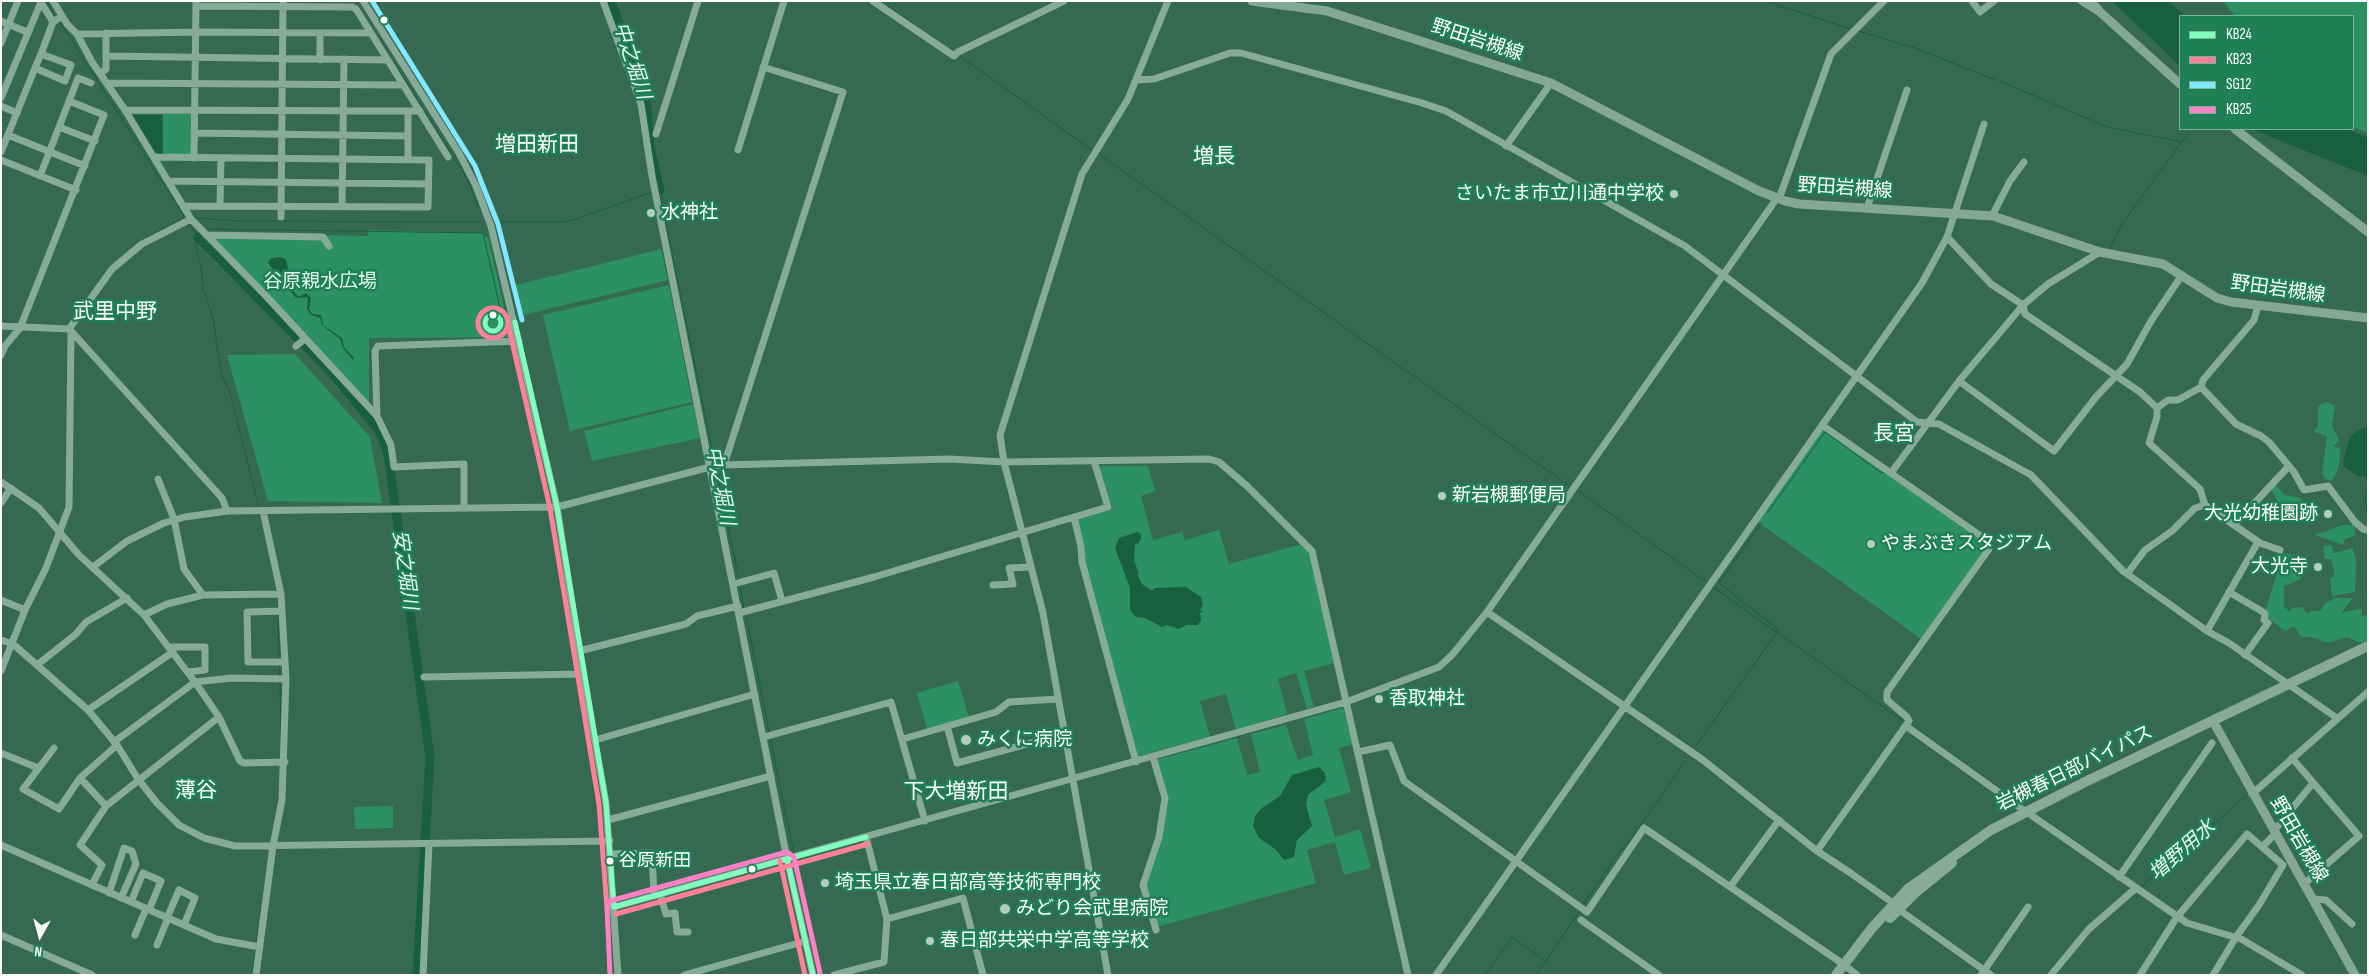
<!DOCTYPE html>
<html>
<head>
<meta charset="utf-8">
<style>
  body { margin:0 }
  #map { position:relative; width:2369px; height:976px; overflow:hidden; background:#356952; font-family:"Sofia Sans Condensed",sans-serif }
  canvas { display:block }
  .frame { position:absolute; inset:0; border:2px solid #fff; pointer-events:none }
  .legend { position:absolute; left:2179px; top:15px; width:175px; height:115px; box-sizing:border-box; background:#1f7f55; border:1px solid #79b299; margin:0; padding:6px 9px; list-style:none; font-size:15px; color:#fff }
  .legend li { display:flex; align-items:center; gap:10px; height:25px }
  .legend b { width:25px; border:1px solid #79b299 }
  .north { position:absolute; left:15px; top:911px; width:50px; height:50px; -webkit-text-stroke:4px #1f7f55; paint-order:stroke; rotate:187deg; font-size:14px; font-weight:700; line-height:20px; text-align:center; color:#fff }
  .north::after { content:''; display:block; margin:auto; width:18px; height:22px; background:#fff; clip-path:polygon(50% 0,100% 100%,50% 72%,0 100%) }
</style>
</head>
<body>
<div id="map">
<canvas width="2369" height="976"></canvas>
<div class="frame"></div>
<ul class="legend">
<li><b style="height:6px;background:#80ffbe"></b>KB24</li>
<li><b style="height:6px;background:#ff8098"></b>KB23</li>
<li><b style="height:6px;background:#80e8ff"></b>SG12</li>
<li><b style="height:6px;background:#ff80c5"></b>KB25</li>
</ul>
<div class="north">N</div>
</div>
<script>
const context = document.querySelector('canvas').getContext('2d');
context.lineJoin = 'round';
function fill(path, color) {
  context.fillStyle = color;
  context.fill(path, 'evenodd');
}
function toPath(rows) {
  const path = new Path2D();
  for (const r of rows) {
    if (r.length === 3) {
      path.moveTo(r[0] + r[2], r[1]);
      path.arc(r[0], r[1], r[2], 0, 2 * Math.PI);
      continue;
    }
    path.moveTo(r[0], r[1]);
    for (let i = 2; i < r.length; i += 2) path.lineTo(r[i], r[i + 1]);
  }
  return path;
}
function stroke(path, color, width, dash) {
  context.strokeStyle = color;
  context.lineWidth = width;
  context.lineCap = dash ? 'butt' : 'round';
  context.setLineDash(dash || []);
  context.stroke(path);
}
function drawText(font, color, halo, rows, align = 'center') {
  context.font = font + ' "Sofia Sans Condensed","Noto Sans JP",sans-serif';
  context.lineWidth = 5;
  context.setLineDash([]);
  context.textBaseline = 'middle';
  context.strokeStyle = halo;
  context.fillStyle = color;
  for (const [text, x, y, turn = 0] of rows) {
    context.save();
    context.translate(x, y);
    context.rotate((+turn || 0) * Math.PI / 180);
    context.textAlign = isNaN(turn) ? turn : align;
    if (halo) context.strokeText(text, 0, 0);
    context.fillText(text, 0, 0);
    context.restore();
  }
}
const green = toPath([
  [2223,1,2368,1,2368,133,2353,127,2353,16,2235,16],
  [163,114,193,114,192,156,163,154],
  [368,230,484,233,485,237,488,237,511,337,369,338,369,406,210,233,368,236],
  [661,249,668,280,519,316,512,286],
  [669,285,692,402,570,431,543,315],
  [295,354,370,437,382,503,268,501,227,355],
  [2326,402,2335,406,2332,425,2339,441,2333,446,2340,449,2340,458,2338,469,2332,481,2325,479,2322,473,2327,436,2314,432,2318,426,2318,406],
  [693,404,700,438,592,461,584,431],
  [1822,425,1988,541,1989,549,1924,641,1755,520],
  [1099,466,1148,466,1155,491,1141,496,1153,540,1182,532,1185,540,1219,530,1229,564,1302,544,1310,552,1334,663,1304,671,1314,707,1307,709,1296,673,1278,679,1287,714,1236,730,1226,694,1200,701,1210,737,1138,756,1084,563,1077,519,1113,509],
  [2276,485,2285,495,2300,498,2304,502,2305,512,2301,515,2296,513,2278,502,2271,489],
  [2343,525,2353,525,2356,531,2354,536,2345,539,2343,545,2315,535],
  [2331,545,2334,553,2353,548,2356,561,2355,592,2332,596,2330,578,2334,577,2334,570,2331,559,2325,559,2323,546],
  [2281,553,2299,556,2302,560,2301,579,2284,586,2284,606,2289,611,2292,608,2302,607,2307,614,2312,611,2321,611,2324,604,2335,598,2353,598,2341,613,2358,609,2362,609,2361,616,2368,615,2368,640,2360,643,2347,637,2328,643,2312,637,2301,637,2294,626,2285,631,2267,617,2265,612,2279,567],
  [958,681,969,717,927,729,917,693],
  [1343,708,1353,744,1339,748,1351,792,1324,800,1335,837,1360,829,1371,868,1344,875,1335,842,1307,850,1316,883,1157,927,1144,885,1166,798,1156,760,1237,738,1247,775,1260,772,1251,734,1286,725,1298,760,1313,755,1304,719],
  [393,806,393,828,355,829,354,807]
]);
const water = toPath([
  [2112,1,2169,1,2185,16,2180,16,2180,66],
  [133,115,162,115,163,154,156,153],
  [2251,129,2346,129,2368,138,2368,176],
  [279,257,286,259,292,288,298,297,306,293,311,298,309,309,312,314,321,315,323,325,342,338,344,347,354,358,353,360,343,348,340,339,322,325,320,318,311,315,307,309,308,297,296,298,268,263,270,259],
  [2368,427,2368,477,2367,477,2358,476,2343,466,2344,456,2350,437,2359,430],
  [1137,532,1141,534,1141,539,1138,544,1136,543,1135,545,1134,560,1139,574,1137,574,1142,584,1152,591,1155,588,1186,587,1201,597,1203,606,1200,610,1203,611,1200,613,1201,620,1198,625,1187,625,1179,629,1167,625,1162,627,1145,618,1136,617,1130,610,1130,588,1115,548,1119,538],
  [1319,767,1325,773,1326,781,1308,795,1306,805,1312,826,1297,840,1294,857,1284,860,1275,849,1259,838,1253,826,1255,816,1262,808,1280,796,1292,775]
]);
const stream = toPath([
  [46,1,56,17],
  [881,1,926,33],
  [1765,1,1851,29],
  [59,21,186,219],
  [1858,31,1915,48,1996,80],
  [958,55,1092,150],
  [399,71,467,178,478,206],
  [2000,81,2107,127,2182,142],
  [1099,154,1568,485],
  [659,190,715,464],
  [195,218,238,221,480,222],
  [496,222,561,222,573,220,652,192],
  [188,223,198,237,195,244,201,267,203,288,213,317,221,374,229,389,259,508],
  [205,229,483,233,502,317],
  [141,241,184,217],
  [2109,249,2122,224,2191,129],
  [101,278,108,269],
  [2022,301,2034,291],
  [1,320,10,323],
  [513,346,550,505],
  [1978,353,2017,306],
  [716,468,739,579],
  [2368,486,2365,497,2368,517],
  [1577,490,1639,534],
  [551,509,576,670],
  [1768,512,1825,432,1880,472,1885,473],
  [1643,537,1705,581],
  [740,586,744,609],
  [1714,588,1903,721],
  [278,597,278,608],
  [278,615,279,658],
  [746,615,769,731],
  [279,665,280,676],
  [578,677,598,784,604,836],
  [280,682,281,731],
  [770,738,794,854],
  [1695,747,1778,631,1775,627,1719,583,1762,522],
  [2227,813,2245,796],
  [2038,815,2117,870],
  [605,845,609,916],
  [795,860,818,975],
  [2141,887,2224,815],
  [1584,904,1616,856,1632,838,1685,761],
  [609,923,612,975],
  [2082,943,2093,930],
  [256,944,258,931],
  [252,975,256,948],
  [1485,975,1512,937,1543,959],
  [1536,975,1579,912],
  [2056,975,2079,946]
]);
const river = toPath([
  [611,1,646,99,650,147,660,190],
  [198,237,333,374,380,432,388,454,430,757,417,975]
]);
const minor = toPath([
  [40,1,53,22],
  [53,1,67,24,77,34,92,62,125,110,191,219,266,296,377,416,391,445,394,467,464,464,464,507],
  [363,1,459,153,476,186,491,226,557,507,583,674,606,803,618,975],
  [603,1,641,104,652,176,787,859,813,975],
  [873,1,954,56,958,52,1064,1],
  [1972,1,1980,12,1994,1],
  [2081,1,2097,11],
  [196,6,352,7,356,9,448,157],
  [1,21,27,32],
  [77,34,200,32,369,33],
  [1,43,18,1],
  [41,54,53,22,62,16],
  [107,56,386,60],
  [320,60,320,33],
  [101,73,106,69,106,33],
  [1136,80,1154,79,1230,53,1241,53,1422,103,1446,111,1685,246,1917,422,1939,424,2031,475,2123,571,2207,631,2229,643,2334,716],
  [107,83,403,85],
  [1,98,41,2],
  [1,106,17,113],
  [125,110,420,111],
  [408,111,408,160],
  [59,127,95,141],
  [194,133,408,136],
  [656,134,698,1],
  [8,135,85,166],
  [1506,146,1551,83],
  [738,150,784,1],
  [1,152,35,68,41,54,71,65,65,81,35,68],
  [155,157,429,160,428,207,184,206],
  [194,158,196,2],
  [1,160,76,190],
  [40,176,78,78,91,83],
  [169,181,428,184],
  [1779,199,1831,54,1884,1],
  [220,206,221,158],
  [342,206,344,59],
  [1867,208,1907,90],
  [1992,216,2010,181,2024,162],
  [281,217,283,1],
  [206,235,323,237,329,246],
  [1947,237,1991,284,2023,305,2025,314,2140,392,2157,408,2157,417,2149,443,2200,489,2205,505,2260,543,2280,550],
  [1,326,69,329,112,269,142,244,191,219],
  [71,331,222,498,227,511],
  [296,346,305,339],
  [1,355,5,346,20,328,104,115,69,101],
  [1959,381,2054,451,2096,397,2127,364,2151,321,2182,275],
  [2201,387,2236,424,2261,436,2269,442,2294,472,2304,490,2328,486,2355,522,2363,529,2368,530],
  [2157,408,2168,400,2178,400,2201,387,2203,380,2254,320,2258,306],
  [377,416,375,351,378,346,519,341],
  [1094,461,1108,507,1074,517,1081,547,1082,562,1136,762],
  [724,465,843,92,763,67],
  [1891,473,1959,381,2023,305,2048,284,2100,252],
  [158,479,174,519,184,569,203,595],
  [1,482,39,508,79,555,144,615,195,682,219,717,240,761,244,763,285,762],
  [1,503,11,488],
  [2234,525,2289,466],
  [93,567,127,541,164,523,185,517,227,511,557,507,710,467,724,465,949,459,1004,462,1209,459,1219,462,1247,486,1312,551,1408,975],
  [2127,574,2145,550,2172,531,2195,508,2205,505],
  [734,584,774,573,782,601],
  [993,585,1013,584,1009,568,1030,567],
  [2229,592,2263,612,2265,614,2264,620,2268,623,2245,655],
  [1,600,25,610],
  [282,611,247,612,248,662,285,662],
  [1487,612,1703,760,1817,851,1852,874,1893,903,1898,909,1991,975],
  [739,613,874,577,1074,517],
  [144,615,167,604,203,595,281,594],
  [2207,631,2258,542],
  [1,640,13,644,88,710,117,745,138,779,157,803,179,825,204,838,235,846,610,841],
  [169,647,205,647,205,670,188,672],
  [579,651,686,624,697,616,738,606],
  [37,665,76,634,86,622,127,598],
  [1,671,25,610,46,568,69,507,71,332],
  [424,677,583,674],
  [88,710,173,652],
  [947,726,957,763,1064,734],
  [1906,726,2025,811],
  [764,737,891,702,925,821],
  [903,739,996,712,1009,702,1058,699],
  [595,740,755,694],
  [114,742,195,682,232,678,286,679],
  [54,748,23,789,59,809,80,778,117,745],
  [1358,752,1390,745,1404,781,1587,912,1644,828,1843,964],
  [1,753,38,768],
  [1153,757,1165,798,1159,837,1143,885,1156,930],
  [2292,758,2359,836,2304,884],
  [80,778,106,806],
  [2252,794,2368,692],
  [2031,815,2187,923,2241,939,2302,975],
  [608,820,771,776],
  [2273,830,2278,826,2313,783],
  [866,837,887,919],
  [1,845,216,939,260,947],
  [2262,847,2275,834],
  [1817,851,1909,721,1907,717,1887,700,1887,692,1989,549,1988,541,1822,425],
  [611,854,652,853,654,896],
  [2119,877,2212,743],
  [92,885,102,865,80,845,106,806,219,717],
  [1730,887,1779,820],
  [109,893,124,848,132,851,136,864,121,898],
  [660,894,666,914,675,913,677,932,688,932],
  [2313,899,2326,900,2352,924],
  [131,902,143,873,161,881,149,910],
  [614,907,1346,702,1439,667,1452,655,1487,612,1777,198],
  [167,918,179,890,195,898,184,925],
  [1581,920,1659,975],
  [1,935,92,975],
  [135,935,146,909],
  [157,945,168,918],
  [1848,968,1857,975],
  [256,975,273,846,282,800,286,679,281,594,263,511],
  [423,975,429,844],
  [684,975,806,941],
  [834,975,884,962,887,919,963,898,983,975],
  [1108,975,1043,613,1004,462,1000,435,1082,174,1128,99,1168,1],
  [1436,975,1922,283,1947,237,1984,124],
  [1981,975,2028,907],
  [2051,975,2089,929,2136,888],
  [2140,975,2177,917,2247,834,2283,865,2259,905,2236,937,2213,975]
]);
const major = toPath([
  [1252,1,1327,11,1551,83,1759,191,1785,201,1799,204,1993,216,2100,252,2163,264,2217,298,2231,302,2368,318],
  [2091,1,2100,12,2180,84],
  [2235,129,2368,232],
  [2213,721,2355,975]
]);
const highway = toPath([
  [1890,918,1914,894,1952,863],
  [1836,975,1872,928,1909,888,1991,830,2085,782,2368,646]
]);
const bus1 = toPath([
  [493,323,8],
  [515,322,557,507,606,803,614,907],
  [787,859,813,975],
  [614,907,866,837]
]);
const bus2 = toPath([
  [493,323,15],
  [508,324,550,508,599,804,607,908],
  [780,861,805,975],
  [616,914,868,844]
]);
const bus3 = toPath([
  [372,1,475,166,498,224,522,320]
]);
const bus4 = toPath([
  [610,975,607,907,610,901,787,852,794,857,820,973]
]);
const markers = [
  [384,20,4.5,"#fff"],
  [1674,194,5,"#b8cac2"],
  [651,213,5,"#b8cac2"],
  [493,315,4.5,"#fff"],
  [1442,496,5,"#b8cac2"],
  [2328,514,5,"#b8cac2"],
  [1871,544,5,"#b8cac2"],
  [2318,567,5,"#b8cac2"],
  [1379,699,5,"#b8cac2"],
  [966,740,6,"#b8cac2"],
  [610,861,4.5,"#fff"],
  [752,869,4.5,"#fff"],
  [825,883,5,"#b8cac2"],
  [1005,909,6,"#b8cac2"],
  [930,941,5,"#b8cac2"]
];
const busNames = [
  ["谷原新田",619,861]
];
const streetNames = [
  ["野田岩槻線",1477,41,18],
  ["野田岩槻線",1845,189,4],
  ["野田岩槻線",2278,290,8],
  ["岩槻春日部バイパス",2075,769,-26],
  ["野田岩槻線",2298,840,60]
];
const poiNames = [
  ["さいたま市立川通中学校",1664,194,"right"],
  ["水神社",661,213],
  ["新岩槻郵便局",1452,496],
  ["大光幼稚園跡",2318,514,"right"],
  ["やまぶきスタジアム",1881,544],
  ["大光寺",2308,567,"right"],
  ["香取神社",1389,699],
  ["みくに病院",977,740],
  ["埼玉県立春日部高等技術専門校",835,883],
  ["みどり会武里病院",1016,909],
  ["春日部共栄中学高等学校",940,941]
];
const parkNames = [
  ["谷原親水広場",320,282]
];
const waterNames = [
  ["中之堀川",631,61,72],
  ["中之堀川",719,486,79],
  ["安之堀川",404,570,82],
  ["増野用水",2183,851,-41]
];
const quarterNames = [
  ["増田新田",537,146],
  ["増長",1214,158],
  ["武里中野",115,313],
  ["長宮",1894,435],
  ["薄谷",196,792],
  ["下大増新田",956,793]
];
fill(green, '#2b9162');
fill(water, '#185f41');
stroke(stream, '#185f41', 1);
stroke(river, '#185f41', 9);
stroke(minor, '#87aa99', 7);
stroke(major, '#85a798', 9);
stroke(highway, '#89aa9a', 10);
stroke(bus1, '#80ffbe', 5);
stroke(bus2, '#ff8098', 5);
stroke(bus3, '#80e8ff', 5);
stroke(bus4, '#ff80c5', 5);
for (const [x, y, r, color] of markers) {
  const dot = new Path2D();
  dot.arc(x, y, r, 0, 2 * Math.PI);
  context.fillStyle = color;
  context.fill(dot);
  stroke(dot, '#1f7f55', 2);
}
drawText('18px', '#fff', '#1f7f55', busNames, 'left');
drawText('19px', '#fff', '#1f7f55', streetNames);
drawText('19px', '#fff', '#1f7f55', poiNames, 'left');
drawText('19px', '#e0faee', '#1f7f55', parkNames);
drawText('italic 20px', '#e3faef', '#1f7f55', waterNames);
drawText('21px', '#fff', '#1f7f55', quarterNames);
</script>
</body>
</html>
